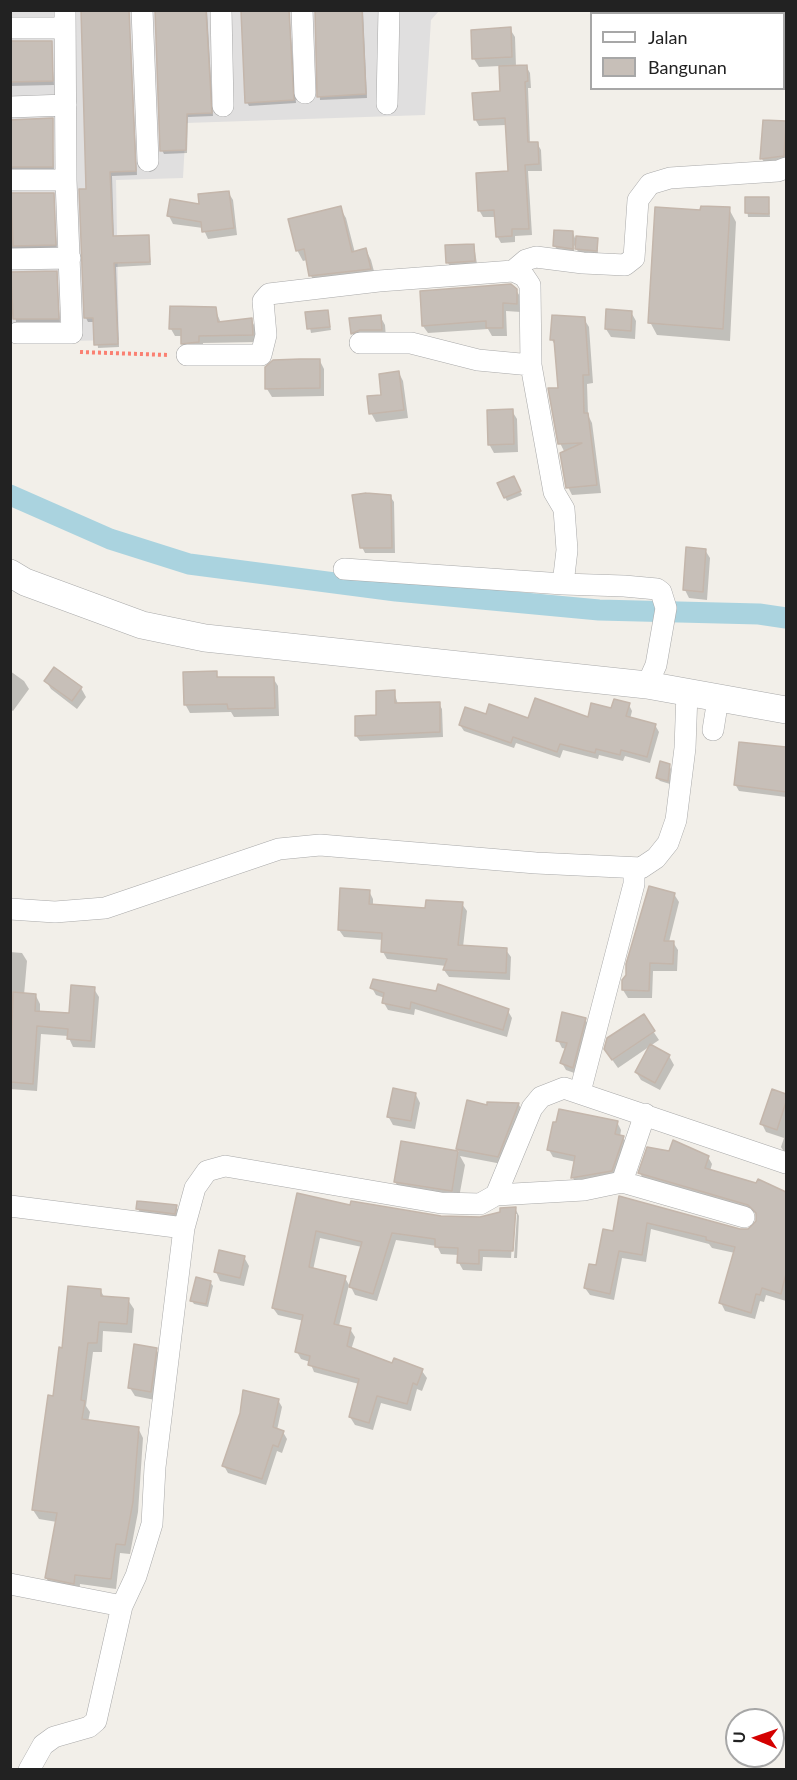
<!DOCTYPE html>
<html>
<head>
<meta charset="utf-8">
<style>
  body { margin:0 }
  #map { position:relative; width:797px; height:1780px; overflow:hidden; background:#f2efe9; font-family:Lato,sans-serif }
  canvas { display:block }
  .frame { position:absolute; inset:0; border:12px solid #222; pointer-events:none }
  .legend { position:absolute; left:590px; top:12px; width:195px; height:78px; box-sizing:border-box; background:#fff; border:2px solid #a7a7a7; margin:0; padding:8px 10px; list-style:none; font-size:18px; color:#222 }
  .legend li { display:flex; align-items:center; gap:12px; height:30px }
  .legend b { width:30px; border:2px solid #a7a7a7 }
  .north { position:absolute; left:725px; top:1708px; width:60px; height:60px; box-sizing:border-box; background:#fff; border:2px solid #a7a7a7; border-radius:50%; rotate:272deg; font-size:16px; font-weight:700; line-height:24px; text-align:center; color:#222 }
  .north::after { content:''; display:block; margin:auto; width:21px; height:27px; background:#d40000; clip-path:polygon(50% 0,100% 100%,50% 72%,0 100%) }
</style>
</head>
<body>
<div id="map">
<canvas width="797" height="1780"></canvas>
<div class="frame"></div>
<ul class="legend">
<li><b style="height:8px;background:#fff"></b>Jalan</li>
<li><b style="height:16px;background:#c7bfb8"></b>Bangunan</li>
</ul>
<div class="north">U</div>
</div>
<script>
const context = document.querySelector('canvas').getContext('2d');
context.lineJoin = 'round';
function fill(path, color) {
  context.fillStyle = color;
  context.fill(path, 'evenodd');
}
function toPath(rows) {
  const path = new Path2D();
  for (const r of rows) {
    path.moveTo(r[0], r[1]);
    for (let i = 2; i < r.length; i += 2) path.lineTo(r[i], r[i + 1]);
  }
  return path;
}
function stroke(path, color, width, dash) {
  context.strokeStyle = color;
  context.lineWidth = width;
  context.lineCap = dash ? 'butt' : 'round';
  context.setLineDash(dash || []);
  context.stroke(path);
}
const residential = toPath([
  [10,11,439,11,431,20,425,115,186,123,183,178,116,180,119,340,13,342,10,338]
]);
const shadow = toPath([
  [156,10,207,10,213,116,188,117,187,153,164,154,162,150],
  [289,10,296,103,249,106,247,102],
  [315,10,363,10,367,98,320,100],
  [129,11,137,175,112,176,114,238,148,237,151,265,116,267,119,347,98,348,95,322,88,322,86,318,88,190],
  [510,29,515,37,516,67,526,66,530,73,531,88,528,88,530,144,537,143,541,150,542,171,528,171,532,235,515,236,515,242,501,243,497,236,496,217,483,217,479,210,509,173,506,125,479,126,475,119,502,93,500,66,479,67,474,59],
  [10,42,51,42,54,85,10,86],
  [52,120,54,171,10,171,10,121],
  [764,121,785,122,786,125,786,164,767,167,762,159],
  [228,192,233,200,237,235,208,239,203,228,173,224,169,216,201,206],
  [10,194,53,194,57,249,10,250],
  [746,199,768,199,770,217,748,217],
  [340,208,346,218,355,253,366,250,371,260,376,279,317,286,311,276,307,260,303,261,297,250],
  [729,209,736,222,730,341,657,335,650,322,702,212],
  [573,233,575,238,597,239,598,254,579,253,574,245,574,252,557,250,555,246],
  [474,245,477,264,450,266,448,263],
  [56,272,60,322,16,322,14,295,10,295,10,273],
  [516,290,521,298,521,312,506,311,507,336,492,336,488,329,428,333,423,326],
  [215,309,221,323,251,319,255,327,256,342,203,343,203,350,187,351,182,344,183,336,175,336,171,329],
  [327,311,331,330,311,333,307,313],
  [631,312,636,321,635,339,611,337,606,329],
  [380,316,385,325,386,338,357,342,352,333,351,320],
  [584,319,589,327,593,383,587,384,588,415,592,423,601,493,572,495,568,487,565,453,560,443,560,389,557,348,552,340],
  [320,361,324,369,324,396,272,397,267,389],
  [399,373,403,381,408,418,376,422,371,413],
  [512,411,517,419,518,452,494,453,489,444],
  [513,477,522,495,507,501,505,497],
  [390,496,394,502,395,553,365,553,362,547],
  [705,550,710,558,707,600,689,598,685,590],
  [10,671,24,681,29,689,13,711,10,709],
  [216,673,219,679,273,678,278,686,279,716,234,717,231,712,190,713,185,704],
  [46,681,81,688,86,697,77,709,51,689],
  [394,692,398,704,439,704,442,709,443,737,360,741,356,736,378,717],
  [629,705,632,711,630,719,655,725,659,732,650,763,625,756,623,761,599,755,598,759,563,750,560,758,516,743,514,748,464,731,460,725,487,716,529,720,589,719],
  [740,743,786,749,786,797,739,791,735,784],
  [669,765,671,769,670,784,660,781,657,778],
  [369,891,373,899,373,906,427,909,462,904,467,911,463,947,506,950,511,957,510,980,449,977,444,970,446,966,387,959,383,952,383,940,344,937,339,930],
  [674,894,679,902,669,942,673,942,678,950,677,971,653,971,652,998,628,998,623,990],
  [10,952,22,953,27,961,24,995,36,996,40,1004,40,1013,70,1015,94,989,99,997,95,1048,73,1047,68,1036,41,1034,37,1091,10,1089],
  [372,988,508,1011,512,1018,507,1037,415,1009,414,1015,388,1010,384,1003,385,998,376,995],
  [643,1016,659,1040,618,1068,611,1058],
  [585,1019,589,1026,577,1074,566,1070,562,1063,567,1049,562,1048,558,1040],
  [669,1056,674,1065,660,1090,641,1080,636,1072],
  [773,1091,786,1096,786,1155,781,1147,784,1138,766,1132,762,1124],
  [416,1095,420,1103,415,1129,393,1125,388,1116],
  [488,1104,519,1105,523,1112,502,1164,460,1156,465,1165,458,1203,403,1194,395,1182,402,1142,459,1152,457,1149],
  [617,1122,621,1130,620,1137,623,1137,627,1145,616,1178,577,1185,573,1178,576,1162,553,1157,549,1150],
  [708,1157,712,1164,710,1171,757,1184,759,1181,786,1194,786,1301,766,1295,764,1302,760,1301,755,1319,725,1311,721,1303,735,1253,712,1248,709,1244,651,1229,646,1262,622,1258,614,1300,590,1295,585,1288,614,1232,620,1197,740,1231,754,1227,757,1216,754,1212,644,1181,640,1173],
  [298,1195,352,1207,441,1217,480,1218,515,1208,519,1216,517,1258,514,1258,517,1214,514,1214,511,1258,483,1257,482,1271,463,1270,459,1263,459,1255,441,1254,437,1246,396,1240,377,1301,355,1295,351,1287,362,1247,320,1238,313,1270,345,1278,349,1285,339,1326,350,1329,355,1337,351,1350,393,1365,422,1371,427,1378,422,1391,417,1389,411,1411,381,1403,373,1430,355,1425,350,1417,359,1384,314,1372,310,1362,301,1359,297,1352,304,1321,278,1315,273,1308],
  [176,1206,180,1213,178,1220,142,1216,138,1209],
  [244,1257,249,1266,244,1286,220,1281,216,1272],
  [210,1282,213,1286,208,1307,194,1304,192,1301],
  [100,1290,105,1298,128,1300,134,1309,132,1333,103,1331,102,1352,93,1352,86,1406,90,1412,88,1422,138,1428,143,1438,138,1512,130,1554,120,1553,116,1589,80,1584,79,1593,52,1587,46,1578,57,1522,39,1519,33,1510,64,1349],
  [156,1349,161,1357,155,1400,135,1396,130,1388],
  [278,1400,282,1407,277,1430,283,1432,287,1439,282,1453,277,1451,266,1485,228,1473,224,1466]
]);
const canal = toPath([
  [10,495,110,539,189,564,396,591,599,610,759,614,786,618]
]);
const building = toPath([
  [81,10,129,10,136,171,110,172,113,236,149,235,150,262,114,263,118,344,94,345,93,318,84,318,79,189,86,189,81,10],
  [155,10,206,10,212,113,187,114,186,150,160,151,155,10],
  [289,10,294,100,245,103,241,11,289,10],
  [315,10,362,10,366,94,317,97,315,10],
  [511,27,512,57,472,59,471,30,511,27],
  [10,41,52,41,53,81,10,82,10,41],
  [527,65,528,81,525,82,528,142,538,142,539,164,525,165,529,229,512,229,512,236,496,237,494,210,478,211,476,173,508,171,505,118,474,120,472,93,500,91,499,66,527,65],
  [53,118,53,167,10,167,10,120,53,118],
  [763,120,786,121,784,156,760,159,763,120],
  [229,191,234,228,202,232,201,222,167,216,170,199,199,204,198,194,229,191],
  [11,193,54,193,56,245,13,246,11,193],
  [745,197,769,197,769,214,745,213,745,197],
  [341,206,352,252,366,248,371,269,309,276,304,249,296,251,288,219,341,206],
  [701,206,730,207,723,329,648,323,655,207,700,210,701,206],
  [554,230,573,231,573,249,553,246,554,230],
  [576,236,598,238,597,251,575,249,576,236],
  [474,244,475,261,446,263,445,245,474,244],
  [57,271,59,319,13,319,11,272,57,271],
  [511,284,517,289,517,304,503,303,503,328,486,328,486,321,422,326,420,291,511,284],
  [170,306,216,307,218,322,252,318,253,335,199,336,199,342,181,344,181,329,169,329,170,306],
  [606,309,632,311,631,331,605,329,606,309],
  [328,310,330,327,307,329,305,312,328,310],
  [381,315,382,330,360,330,351,334,349,318,381,315],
  [552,315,585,317,589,375,583,375,584,413,588,413,597,485,566,488,560,453,582,443,558,444,548,388,558,388,554,340,550,340,552,315],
  [300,359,320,359,320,388,265,389,265,367,273,360,300,359],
  [399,371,404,410,369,414,367,396,381,395,379,374,399,371],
  [513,409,514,444,488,445,487,410,513,409],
  [514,476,521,491,504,498,497,483,514,476],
  [366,493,391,495,392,548,360,548,352,495,366,493],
  [686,547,706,549,703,592,683,590,686,547],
  [54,667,82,687,72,701,44,681,54,667],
  [217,671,217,677,274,677,275,708,228,709,227,704,184,705,183,672,217,671],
  [395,690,395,703,440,702,440,732,355,736,355,716,376,715,376,691,395,690],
  [535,698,588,717,591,703,611,708,614,699,630,703,626,716,656,724,647,757,621,750,620,755,596,749,595,753,560,744,557,752,513,737,511,743,459,725,465,707,486,714,489,704,528,718,535,698],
  [739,742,786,747,786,792,734,785,739,742],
  [660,761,670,764,668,781,656,778,660,761],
  [649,886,675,893,664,941,674,941,673,964,650,963,649,991,622,990,622,980,626,975,626,964,649,886],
  [340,888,370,890,369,904,425,908,426,900,463,902,458,945,507,948,506,973,443,970,447,959,381,952,382,933,338,930,340,888],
  [373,979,436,991,438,984,509,1009,503,1030,411,1002,410,1009,382,1003,384,993,370,988,373,979],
  [71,985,95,987,91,1041,67,1039,68,1029,37,1026,33,1084,10,1082,13,992,36,994,35,1011,69,1013,71,985],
  [562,1012,586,1018,573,1068,560,1063,567,1043,556,1041,562,1012],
  [644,1014,655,1031,612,1060,604,1049,607,1038,644,1014],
  [650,1044,670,1055,655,1083,635,1072,650,1044],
  [393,1088,416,1093,411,1121,387,1117,393,1088],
  [772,1089,786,1094,786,1102,777,1130,760,1124,772,1089],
  [467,1100,487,1105,487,1102,519,1103,498,1157,456,1149,467,1100],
  [559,1109,618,1121,615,1134,624,1136,612,1171,571,1178,575,1156,547,1150,553,1122,556,1122,559,1109],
  [673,1140,709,1156,705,1168,756,1183,758,1179,786,1192,786,1274,781,1294,762,1288,760,1295,756,1294,751,1313,719,1303,735,1247,706,1240,706,1237,647,1223,642,1255,619,1251,610,1294,584,1288,589,1264,596,1265,603,1229,613,1231,619,1196,740,1229,748,1229,756,1221,756,1213,748,1205,638,1173,647,1147,669,1151,673,1140],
  [401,1141,458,1151,452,1191,394,1182,401,1141],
  [297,1193,350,1205,351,1201,441,1216,480,1217,500,1212,500,1208,516,1207,513,1251,479,1250,479,1264,457,1263,458,1248,435,1247,435,1239,392,1233,373,1294,349,1287,362,1242,316,1231,309,1267,346,1276,334,1324,351,1328,347,1346,392,1363,394,1358,423,1369,417,1385,413,1383,407,1404,377,1396,369,1423,349,1417,359,1379,308,1365,310,1356,295,1352,303,1315,272,1308,297,1193],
  [137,1201,148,1202,177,1205,175,1214,136,1209,137,1201],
  [219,1250,245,1256,240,1278,214,1272,219,1250],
  [196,1277,211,1281,206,1304,190,1301,196,1277],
  [68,1286,101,1289,101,1296,129,1298,127,1324,99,1322,97,1343,88,1343,81,1400,85,1401,82,1419,139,1427,133,1502,125,1545,116,1544,111,1579,75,1575,74,1584,45,1578,57,1513,32,1510,48,1395,53,1396,59,1347,62,1348,68,1286],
  [134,1344,157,1348,151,1392,128,1388,134,1344],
  [243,1390,279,1399,273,1427,284,1431,278,1447,273,1445,262,1479,222,1466,240,1413,243,1390]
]);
const path = toPath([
  [80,352,169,355]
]);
const minor = toPath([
  [142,10,148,161],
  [221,10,223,106],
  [302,10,305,93],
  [10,28,65,28],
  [387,104,389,10],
  [10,107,66,105],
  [10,180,66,180],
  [10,259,70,258],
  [513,271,526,260,536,257,583,263,625,265,634,258,638,200,650,184,670,178,778,171,786,168],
  [17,333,72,333,66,180,65,10],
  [360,343,411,343,478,360,531,365],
  [187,355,261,355,266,335,263,301,269,294,379,281,513,271,524,276,530,285,531,365,554,492,564,509,567,550,563,584,624,586,657,589,661,592,666,608,656,665,647,685],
  [344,569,563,584],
  [713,730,718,699],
  [10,909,55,912,105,908,279,849,320,845,536,863,641,868,656,858,668,843,676,820,685,748,687,693],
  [580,1092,634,884,634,869],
  [622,1182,744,1217],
  [496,1195,584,1190,622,1182,645,1114],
  [10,1206,184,1228],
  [10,1584,122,1606],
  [29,1770,43,1745,54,1737,89,1727,96,1721,122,1606,136,1576,152,1524,155,1467,184,1228,195,1188,207,1171,225,1166,441,1203,480,1204,496,1195,532,1108,541,1097,564,1088,786,1163]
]);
const tertiary = toPath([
  [10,573,25,582,142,625,205,638,647,685,786,710]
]);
fill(residential, '#e0dfdf');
fill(shadow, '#0003');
stroke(canal, '#aad3df', 21);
fill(building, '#c7bfb8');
stroke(building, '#c4b6ab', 1.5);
stroke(minor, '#a9a9a9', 22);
stroke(tertiary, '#a9a9a9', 28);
stroke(path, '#fa8072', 4, [3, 3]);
stroke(minor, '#fff', 21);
stroke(tertiary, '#fff', 27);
</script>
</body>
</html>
